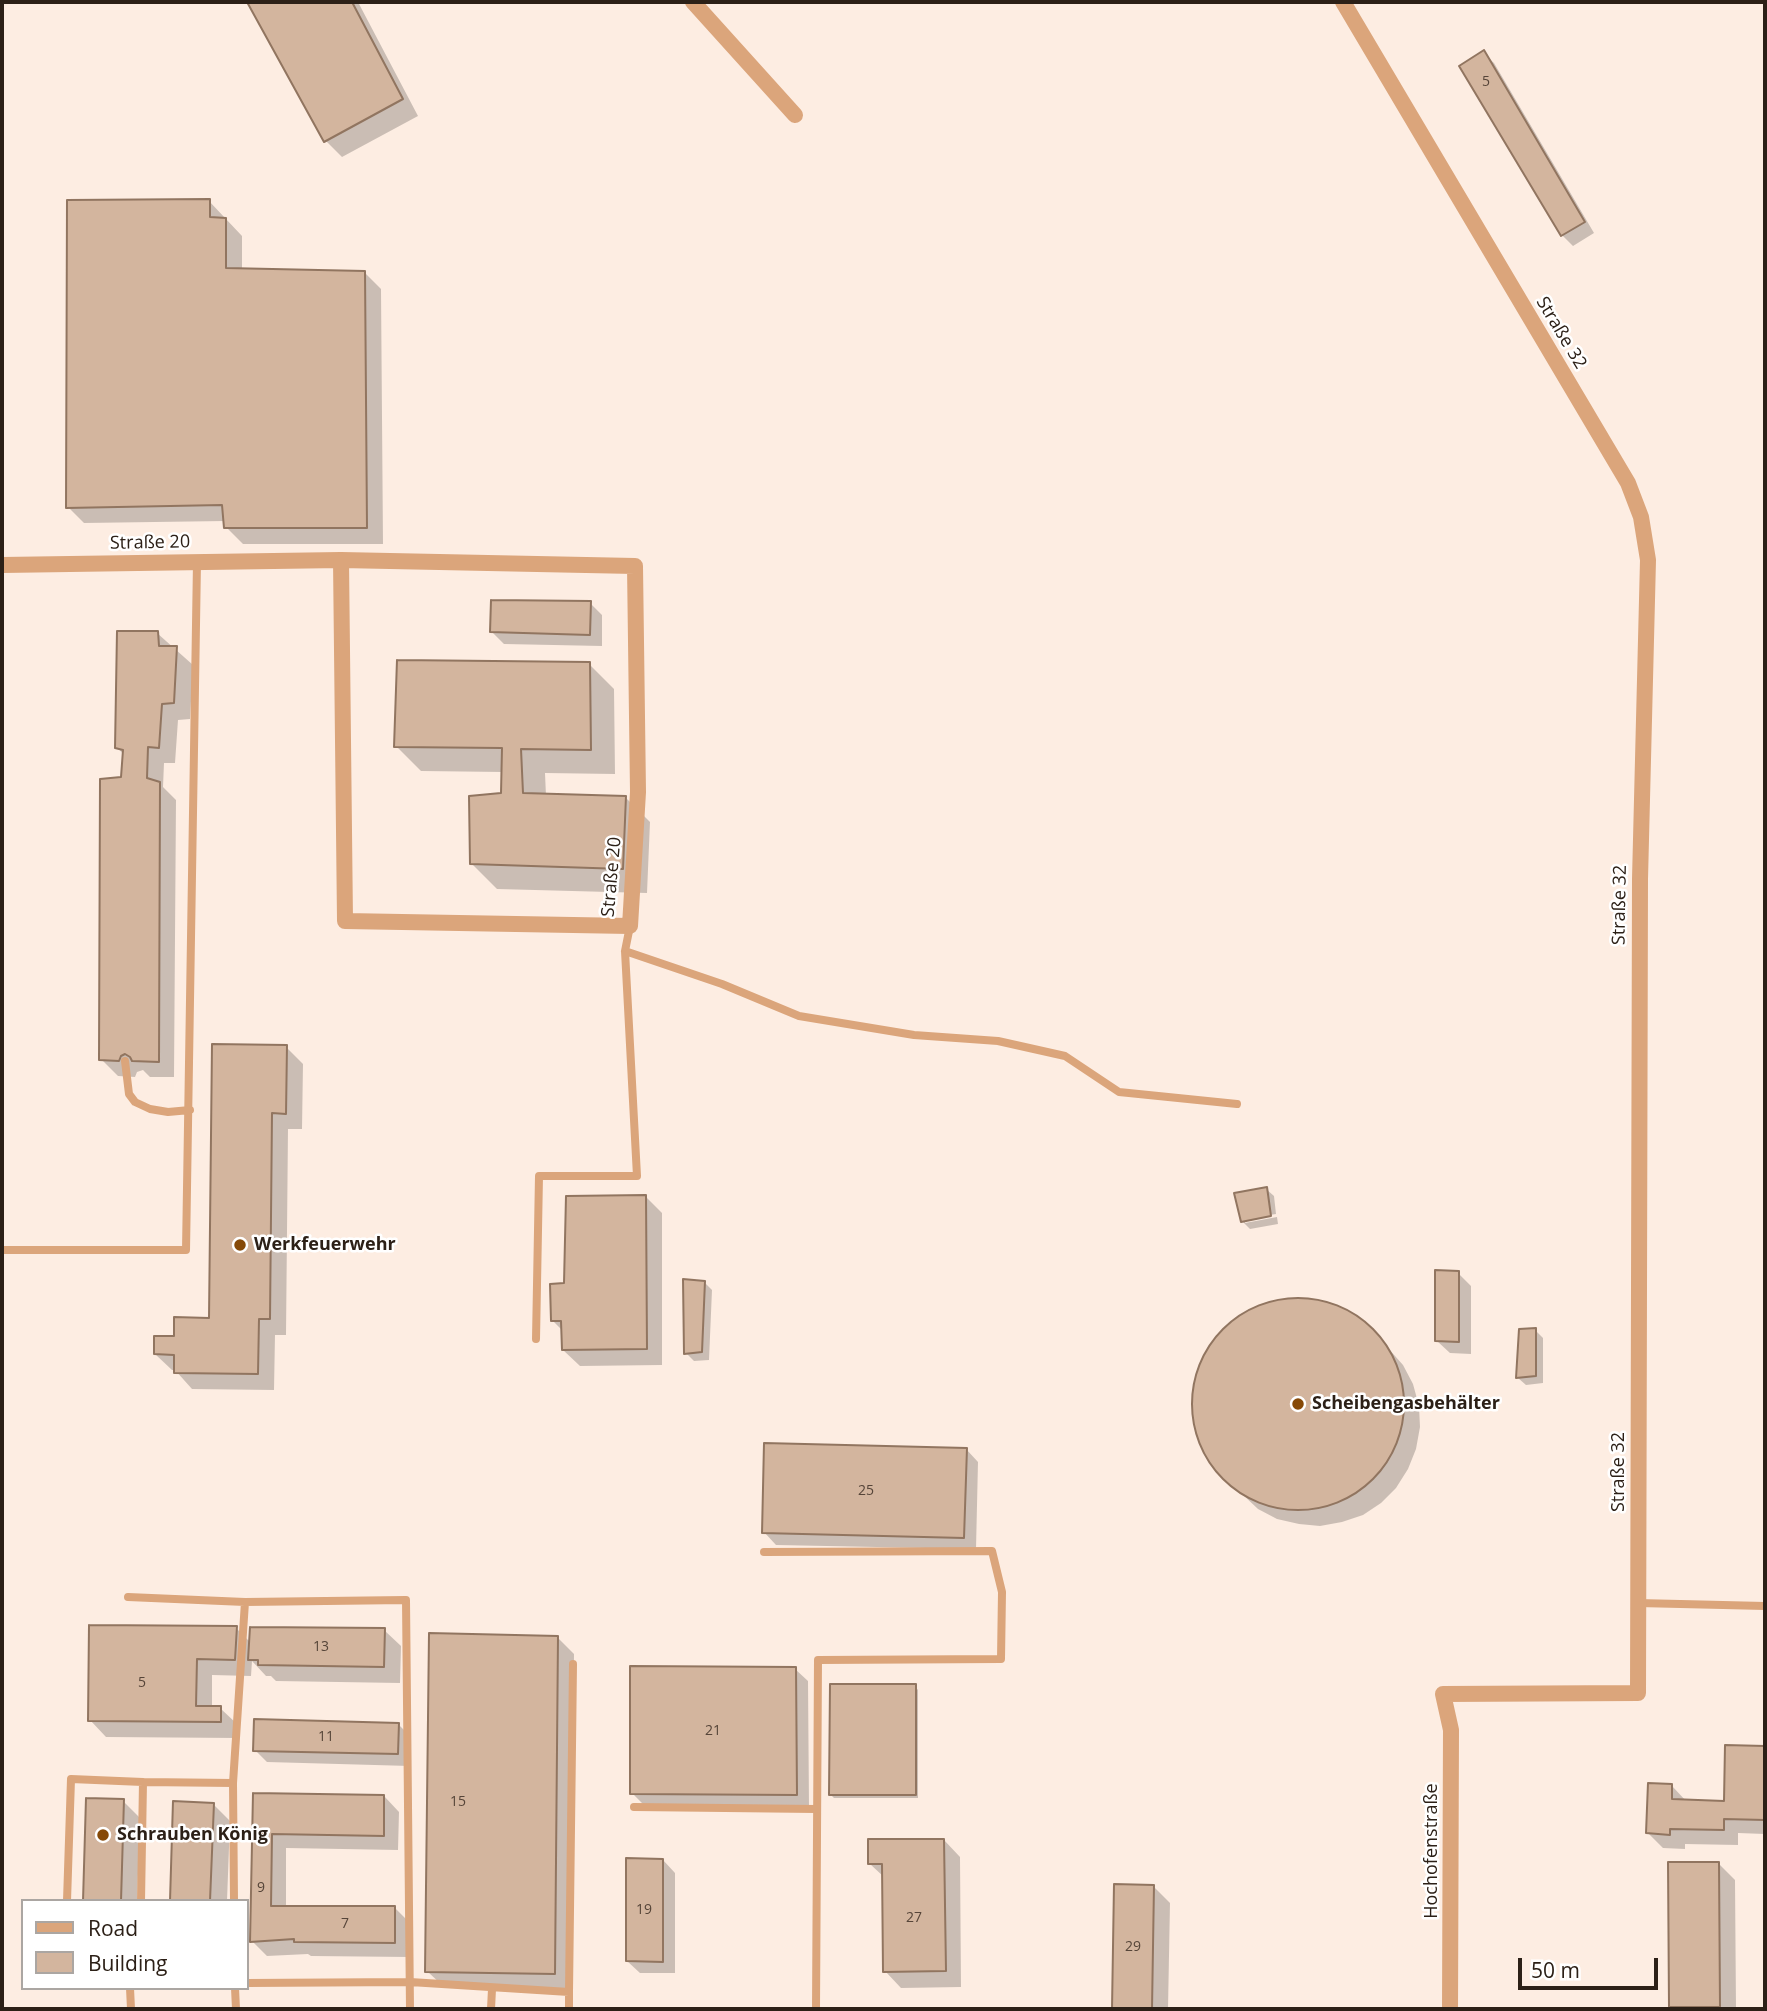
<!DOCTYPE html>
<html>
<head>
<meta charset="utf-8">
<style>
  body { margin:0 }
  #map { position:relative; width:1767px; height:2011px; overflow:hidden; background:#fef8f3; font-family:"Open Sans",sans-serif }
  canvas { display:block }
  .frame { position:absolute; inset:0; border:4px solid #2c2017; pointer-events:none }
  .legend { position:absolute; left:21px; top:1899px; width:228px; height:91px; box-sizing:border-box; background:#fff; border:2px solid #aba6a2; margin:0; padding:9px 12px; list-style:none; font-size:21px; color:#2c2017 }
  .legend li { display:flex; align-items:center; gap:14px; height:35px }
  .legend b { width:35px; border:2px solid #aba6a2 }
  .scale { position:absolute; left:1518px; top:1958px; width:140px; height:32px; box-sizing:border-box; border:4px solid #2c2017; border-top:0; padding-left:9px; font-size:21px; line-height:24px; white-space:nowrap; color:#2c2017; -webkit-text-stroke:5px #fff; paint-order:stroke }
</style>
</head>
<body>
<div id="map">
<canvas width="1767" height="2011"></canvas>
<div class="frame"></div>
<ul class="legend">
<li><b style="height:9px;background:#dba57b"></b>Road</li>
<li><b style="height:19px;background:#d3b59e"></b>Building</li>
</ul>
<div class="scale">50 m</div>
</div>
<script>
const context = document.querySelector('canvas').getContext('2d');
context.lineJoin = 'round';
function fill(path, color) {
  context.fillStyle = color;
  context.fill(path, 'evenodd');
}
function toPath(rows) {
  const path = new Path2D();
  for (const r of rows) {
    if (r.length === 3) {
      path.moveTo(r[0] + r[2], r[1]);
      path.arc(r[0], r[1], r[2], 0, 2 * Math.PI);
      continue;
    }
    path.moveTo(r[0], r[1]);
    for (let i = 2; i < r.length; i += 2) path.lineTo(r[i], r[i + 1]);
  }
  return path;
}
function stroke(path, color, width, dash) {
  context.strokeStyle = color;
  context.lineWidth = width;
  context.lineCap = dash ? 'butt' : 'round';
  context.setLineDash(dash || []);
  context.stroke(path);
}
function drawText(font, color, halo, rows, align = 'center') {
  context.font = font + ' "Open Sans",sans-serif';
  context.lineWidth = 5;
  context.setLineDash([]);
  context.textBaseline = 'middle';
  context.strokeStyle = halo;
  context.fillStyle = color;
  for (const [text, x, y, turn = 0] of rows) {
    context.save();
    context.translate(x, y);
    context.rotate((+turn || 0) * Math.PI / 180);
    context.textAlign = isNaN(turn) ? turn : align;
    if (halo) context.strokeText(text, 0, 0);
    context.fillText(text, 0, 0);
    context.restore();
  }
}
const built = toPath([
  [2,2,1765,2,1765,2009,2,2009],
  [23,1901,247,1901,247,1988,23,1988]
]);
const shadow = toPath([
  [249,2,358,2,418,116,342,157,326,141],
  [1483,53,1494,63,1594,233,1573,246,1562,235],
  [209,201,242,236,242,270,365,273,381,289,383,544,243,544,226,527,226,521,84,523,68,507],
  [590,603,602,615,602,646,504,644,492,632],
  [157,633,193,665,190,719,178,720,175,763,164,763,163,787,176,800,174,1077,150,1077,143,1070,137,1072,135,1077,118,1076,101,1059,124,755,117,747],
  [589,664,614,689,615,774,545,773,546,796,625,797,650,822,647,893,497,889,472,864,503,794,503,772,421,771,396,746],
  [286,1047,303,1064,302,1129,288,1129,286,1335,275,1335,274,1390,192,1389,175,1370,172,1370,155,1354,175,1338,211,1320],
  [1266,1189,1274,1196,1276,1214,1245,1219,1245,1223,1277,1217,1278,1224,1250,1229,1242,1221],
  [646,1197,662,1213,662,1365,580,1366,563,1350,563,1331,552,1320,565,1285],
  [1458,1273,1471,1286,1471,1354,1450,1353,1437,1341],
  [704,1282,712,1290,709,1360,694,1361,686,1353],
  [1293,1299,1314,1301,1335,1306,1355,1316,1372,1330,1403,1365,1413,1384,1419,1406,1420,1427,1416,1449,1408,1469,1396,1488,1381,1503,1363,1515,1342,1522,1320,1526,1299,1524,1277,1519,1258,1509,1224,1477,1210,1460,1200,1441,1194,1420,1193,1398,1197,1376,1205,1356,1217,1338,1232,1322,1251,1310,1271,1303],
  [1535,1330,1543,1338,1543,1383,1526,1385,1518,1378],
  [966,1449,978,1462,976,1549,776,1545,764,1532],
  [236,1628,251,1643,384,1630,401,1646,400,1683,276,1681,271,1676,266,1676,252,1661,251,1676,212,1675,212,1708,220,1708,237,1724,237,1738,106,1737,90,1720],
  [558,1638,574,1654,571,1989,444,1987,427,1971],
  [795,1669,808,1681,809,1807,644,1805,632,1793],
  [915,1686,918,1690,918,1798,834,1798,831,1795],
  [398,1724,411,1737,410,1766,267,1762,255,1750],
  [1727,1747,1765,1747,1765,1834,1738,1833,1738,1845,1685,1844,1685,1849,1663,1848,1648,1833,1672,1786,1687,1802,1726,1802],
  [254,1795,384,1796,399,1812,398,1850,286,1848,286,1908,395,1908,410,1923,409,1957,311,1956,308,1954,267,1956,252,1941],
  [123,1801,140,1818,137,1901,85,1901],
  [213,1804,230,1821,227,1901,172,1901],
  [944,1840,960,1857,961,1987,901,1988,885,1971,884,1877,870,1864],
  [663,1860,675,1873,675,1973,640,1973,627,1961],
  [1719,1864,1735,1880,1736,2009,1673,2009,1670,2006],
  [1116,1886,1153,1886,1170,1903,1168,2009,1114,2009]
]);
const building = toPath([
  [247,2,352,2,403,99,324,142,247,2],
  [1484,50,1585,222,1561,236,1459,66,1484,50],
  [210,199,210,217,226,218,226,268,365,271,367,528,224,528,222,505,66,508,67,200,210,199],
  [491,600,591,601,590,635,490,632,491,600],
  [117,631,158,631,159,646,177,646,174,703,162,704,159,748,148,747,147,778,160,782,159,1062,132,1061,130,1057,125,1054,121,1056,119,1061,99,1060,100,779,121,777,123,750,115,748,117,631],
  [397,660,590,662,591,750,521,749,523,793,626,796,623,869,470,864,469,796,501,793,502,748,394,747,397,660],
  [212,1044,287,1045,286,1114,272,1113,270,1319,259,1319,258,1374,174,1373,174,1355,154,1354,154,1336,174,1336,174,1317,209,1318,212,1044],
  [1267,1187,1271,1216,1241,1222,1234,1193,1267,1187],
  [646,1195,647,1349,562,1350,561,1321,551,1321,550,1284,564,1283,566,1196,646,1195],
  [1435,1270,1459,1271,1459,1342,1435,1341,1435,1270],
  [683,1279,705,1281,702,1352,684,1354,683,1279],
  [1298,1404,106],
  [1536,1328,1536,1376,1516,1378,1519,1329,1536,1328],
  [764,1443,967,1448,964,1538,762,1533,764,1443],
  [89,1625,237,1626,235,1660,197,1659,196,1706,221,1706,221,1722,88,1721,89,1625],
  [250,1627,385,1628,384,1667,258,1665,258,1660,248,1660,250,1627],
  [429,1633,558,1636,555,1974,425,1972,429,1633],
  [630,1666,796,1667,797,1795,630,1794,630,1666],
  [830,1684,916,1684,916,1795,829,1795,830,1684],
  [254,1719,399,1723,398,1754,253,1751,254,1719],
  [1725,1745,1765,1746,1765,1820,1724,1819,1724,1830,1670,1829,1670,1835,1646,1833,1648,1783,1672,1784,1672,1799,1724,1801,1725,1745],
  [253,1793,384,1795,384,1836,272,1834,271,1906,395,1906,395,1943,294,1942,294,1939,250,1942,253,1793],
  [86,1798,124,1799,121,1901,83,1901,86,1798],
  [173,1801,214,1803,210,1901,170,1901,173,1801],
  [868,1839,944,1839,946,1971,883,1972,882,1864,868,1864,868,1839],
  [626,1858,663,1859,663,1962,626,1961,626,1858],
  [1668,1862,1719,1862,1720,2007,1669,2007,1668,1862],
  [1114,1884,1154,1885,1152,2009,1112,2009,1114,1884]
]);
const lane = toPath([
  [625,951,722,984,799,1016,914,1035,998,1041,1065,1056,1119,1092,1237,1104],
  [125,1061,129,1094,135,1102,150,1109,168,1112,190,1110],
  [2,1250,186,1250,197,562],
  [536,1339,539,1176,637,1176,625,951,630,926],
  [764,1552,992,1551,1002,1592,1001,1659,818,1660,816,2009],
  [128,1597,245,1602,406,1600,410,2009],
  [1638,1603,1765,1606],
  [233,1783,245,1602],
  [634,1807,816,1809],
  [67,1901,71,1779,143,1782],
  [141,1901,143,1782,233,1783,234,1901],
  [247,1983,410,1982,569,1992,569,2009],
  [130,1988,131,2009],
  [235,1988,236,2009],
  [569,1992,573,1664],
  [491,2009,492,1989]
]);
const street = toPath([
  [693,2,795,115],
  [1343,2,1628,483,1641,517,1648,560,1640,879,1638,1693,1443,1694,1451,1730,1450,2009],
  [2,565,341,560,635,566,638,792,630,926,345,921,341,560]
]);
const markers = [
  [240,1245,7,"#864907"],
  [1298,1404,7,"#864907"],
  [103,1835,7,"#864907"]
];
const numberNames = [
  ["5",1486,82],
  ["25",866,1491],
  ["13",321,1647],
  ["5",142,1683],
  ["21",713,1731],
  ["11",326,1737],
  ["15",458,1802],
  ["9",261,1888],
  ["19",644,1910],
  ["27",914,1918],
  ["7",345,1924],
  ["29",1133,1947]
];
const streetNames = [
  ["Straße 32",1561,333,59],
  ["Straße 20",150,543,-1],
  ["Straße 20",612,877,-85],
  ["Straße 32",1620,905,-89],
  ["Straße 32",1619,1472,-90],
  ["Hochofenstraße",1432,1851,-90]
];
const poiNames = [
  ["Werkfeuerwehr",254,1245],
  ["Scheibengasbehälter",1312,1404],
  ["Schrauben König",117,1835]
];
fill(built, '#fdede2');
fill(shadow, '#0003');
fill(building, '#d3b59e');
stroke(building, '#917560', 2);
stroke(lane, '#dba57b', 8);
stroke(street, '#dba57b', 16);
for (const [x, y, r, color] of markers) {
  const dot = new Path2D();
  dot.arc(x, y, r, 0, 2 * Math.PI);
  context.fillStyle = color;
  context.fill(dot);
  stroke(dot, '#fff', 2.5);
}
drawText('14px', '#564539', null, numberNames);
drawText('18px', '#2c2017', '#fff', streetNames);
drawText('bold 18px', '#2c2017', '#fff', poiNames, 'left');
</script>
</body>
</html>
